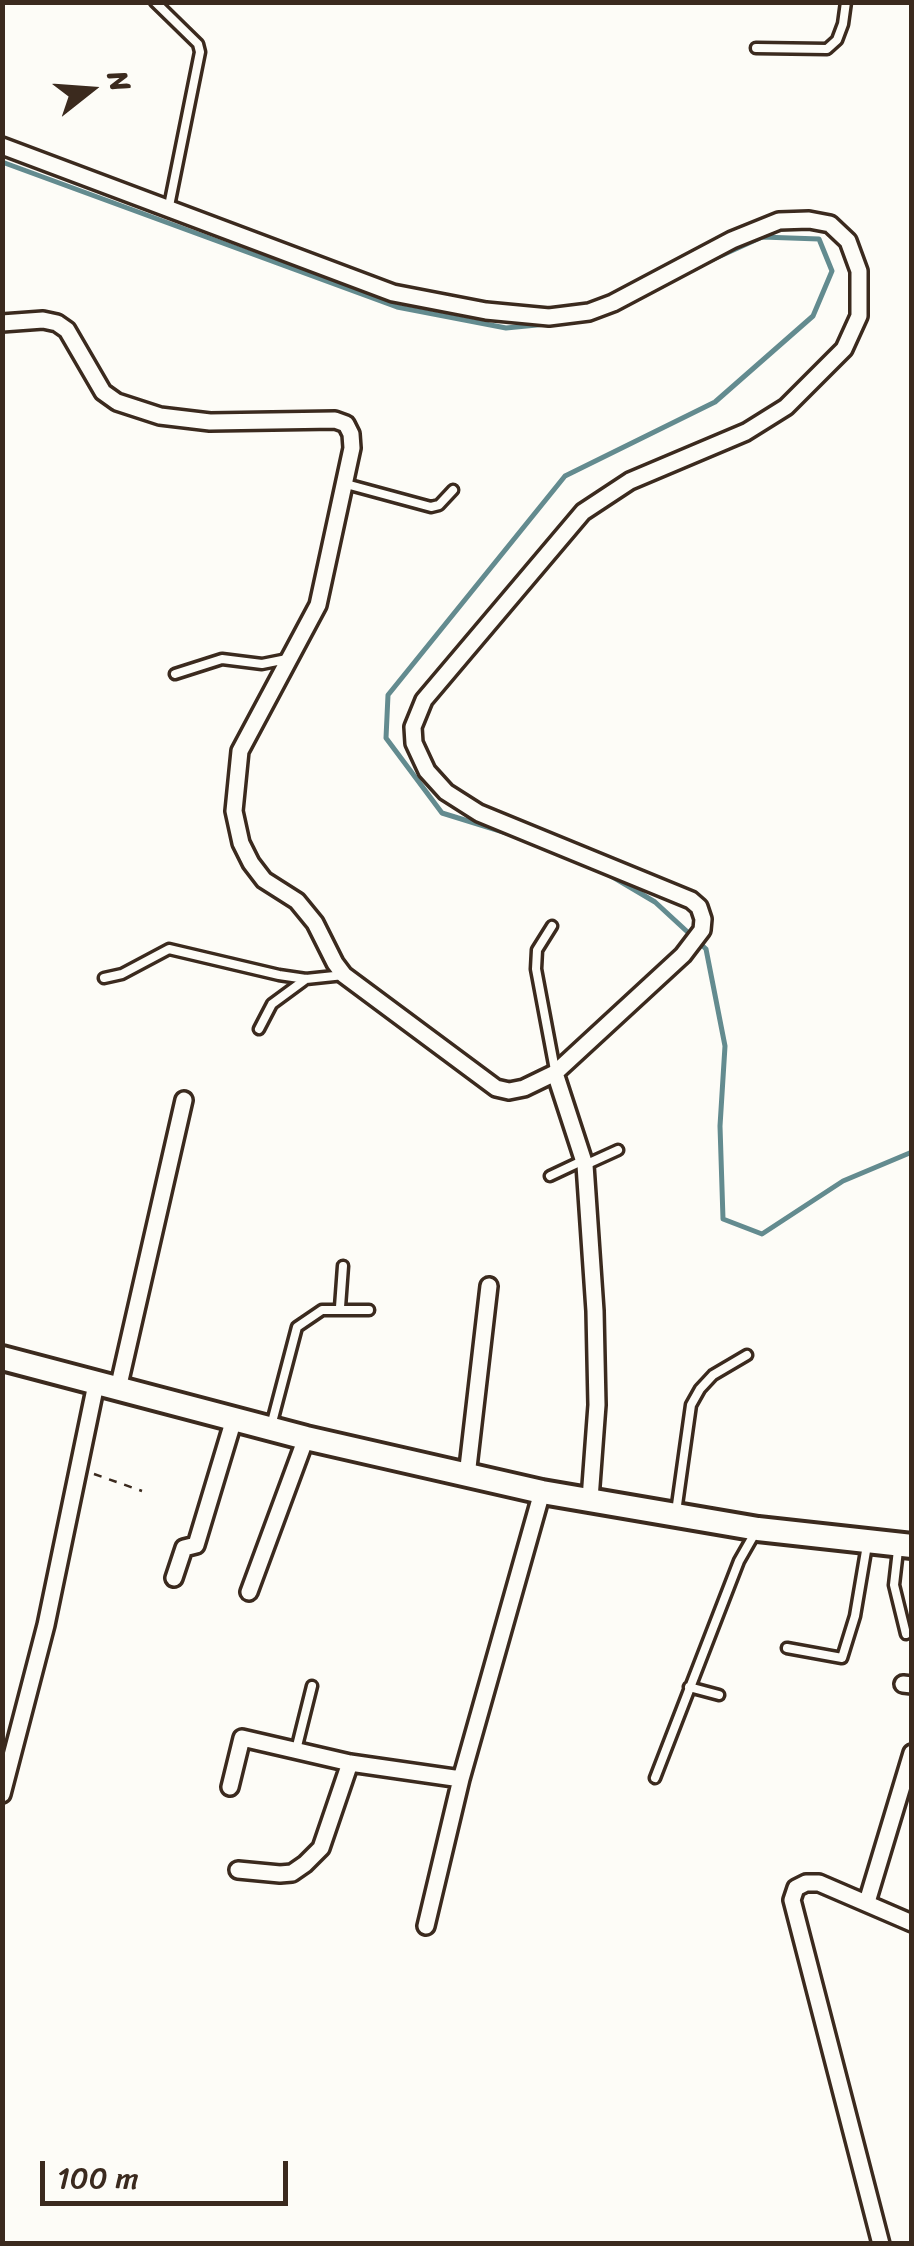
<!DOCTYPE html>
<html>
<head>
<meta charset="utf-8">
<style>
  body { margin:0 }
  #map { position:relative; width:914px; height:2246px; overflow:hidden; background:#fdfcf7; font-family:Sriracha,sans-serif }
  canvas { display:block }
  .frame { position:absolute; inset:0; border:5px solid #3b2a1e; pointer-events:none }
  .north { position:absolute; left:40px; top:40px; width:100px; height:100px; -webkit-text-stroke:8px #fdfcf7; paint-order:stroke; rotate:73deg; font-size:28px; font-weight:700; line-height:40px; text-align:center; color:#3b2a1e }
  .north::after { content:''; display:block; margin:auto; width:35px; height:45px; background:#3b2a1e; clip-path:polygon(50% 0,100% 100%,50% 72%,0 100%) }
  .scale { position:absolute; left:40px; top:2161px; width:248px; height:45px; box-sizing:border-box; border:5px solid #3b2a1e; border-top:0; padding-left:12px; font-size:30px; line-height:35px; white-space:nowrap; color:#3b2a1e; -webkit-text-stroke:8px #fdfcf7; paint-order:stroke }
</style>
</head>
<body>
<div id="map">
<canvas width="914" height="2246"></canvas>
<div class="frame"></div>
<div class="north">N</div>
<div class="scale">100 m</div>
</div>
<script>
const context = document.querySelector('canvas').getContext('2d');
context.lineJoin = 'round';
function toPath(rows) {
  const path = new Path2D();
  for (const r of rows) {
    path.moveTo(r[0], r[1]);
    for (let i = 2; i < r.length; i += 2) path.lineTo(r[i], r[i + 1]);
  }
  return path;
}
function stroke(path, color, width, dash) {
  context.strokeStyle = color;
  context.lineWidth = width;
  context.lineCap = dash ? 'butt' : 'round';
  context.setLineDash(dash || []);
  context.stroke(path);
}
const stream = toPath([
  [2,162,397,307,506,328,547,324],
  [513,835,442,813,386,738,388,695,565,476,715,402,813,316,832,271,819,239,762,237,696,267],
  [606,873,655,902,706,949,725,1046,720,1126,723,1219,762,1234,843,1181,912,1152]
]);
const path = toPath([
  [94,1474,142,1491]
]);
const lane = toPath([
  [155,2,198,44,200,52,168,211],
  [756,48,827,49,837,40,843,24,846,2],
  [346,484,431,507,439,505,453,490],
  [175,674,222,659,262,664,287,659],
  [552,926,537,950,536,969,555,1070],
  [104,978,122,974,169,949,279,975,306,979,344,975],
  [259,1029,272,1004,306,979],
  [585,1165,618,1150],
  [550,1176,584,1160],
  [340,1307,343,1266],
  [271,1426,297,1327,322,1310,369,1310],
  [676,1512,691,1405,700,1389,713,1375,747,1355],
  [898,1550,894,1585,906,1634],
  [787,1648,842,1658,855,1616,867,1545],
  [689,1687,719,1695],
  [296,1750,312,1686],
  [655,1778,739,1561,755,1533]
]);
const street = toPath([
  [2,146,393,293,486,311,549,317,589,312,613,303,732,240,779,221,809,220,830,224,848,241,859,271,859,316,844,349,786,407,746,432,630,481,583,512,424,700,413,727,414,743,427,771,446,792,479,813,691,900,699,907,703,919,702,930,683,955,555,1073,585,1165,595,1311,597,1405,590,1499],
  [2,323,43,320,57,323,67,330,103,392,117,402,160,416,210,422,335,420,346,424,351,434,352,448,318,605,240,751,234,811,241,843,251,863,264,880,297,901,315,923,335,963,344,975,496,1088,509,1091,524,1088,555,1073],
  [118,1389,184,1100],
  [467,1476,489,1286],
  [174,1578,184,1548,196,1545,234,1419],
  [249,1592,306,1438],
  [903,1684,912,1685],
  [230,1787,242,1738,350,1763,461,1779],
  [2,1794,46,1625,96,1384],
  [238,1870,280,1874,292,1873,305,1864,321,1848,350,1763],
  [867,1902,912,1753],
  [426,1926,461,1779,542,1492],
  [881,2244,792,1900,796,1888,806,1883,819,1883,912,1923]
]);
const secondary = toPath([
  [2,1358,306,1438,542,1492,758,1529,912,1546]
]);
stroke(stream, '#638b8f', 5);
stroke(lane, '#3b2a1e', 15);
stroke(street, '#3b2a1e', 22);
stroke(secondary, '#3b2a1e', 30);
stroke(path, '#3b2a1e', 2.5, [8, 8]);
stroke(lane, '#fdfcf7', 8);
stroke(street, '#fdfcf7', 15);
stroke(secondary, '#fdfcf7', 22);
</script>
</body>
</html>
